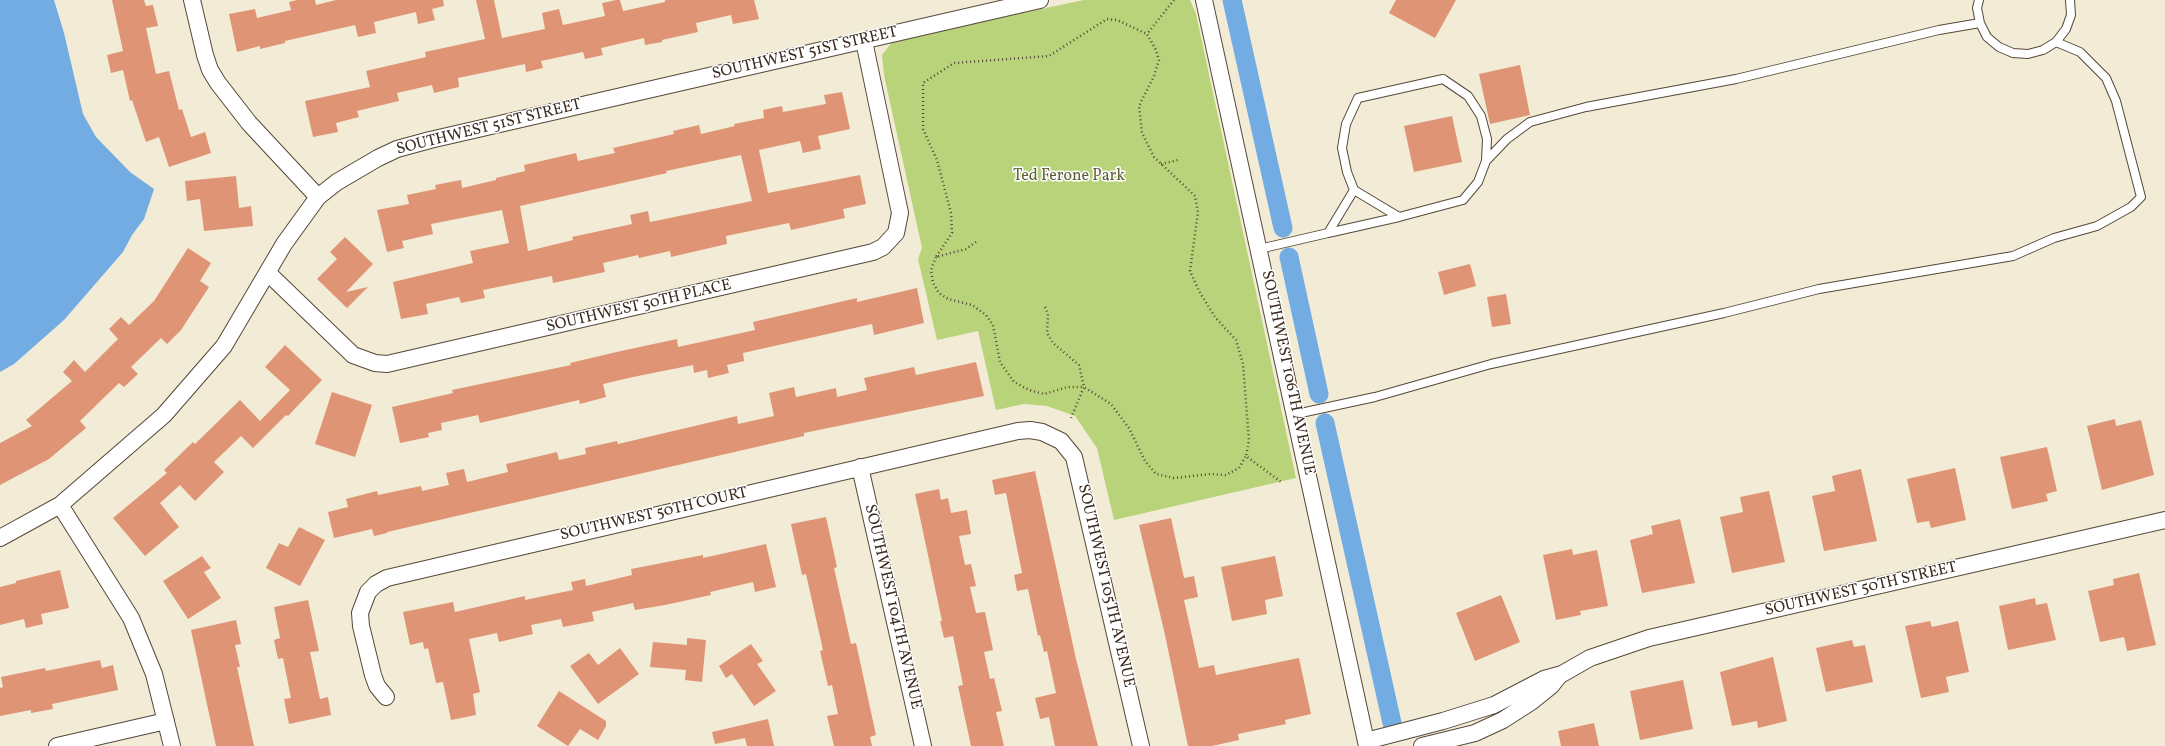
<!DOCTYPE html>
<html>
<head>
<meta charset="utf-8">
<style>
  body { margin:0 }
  canvas { display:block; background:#f2ebd5 }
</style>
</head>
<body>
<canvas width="2165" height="746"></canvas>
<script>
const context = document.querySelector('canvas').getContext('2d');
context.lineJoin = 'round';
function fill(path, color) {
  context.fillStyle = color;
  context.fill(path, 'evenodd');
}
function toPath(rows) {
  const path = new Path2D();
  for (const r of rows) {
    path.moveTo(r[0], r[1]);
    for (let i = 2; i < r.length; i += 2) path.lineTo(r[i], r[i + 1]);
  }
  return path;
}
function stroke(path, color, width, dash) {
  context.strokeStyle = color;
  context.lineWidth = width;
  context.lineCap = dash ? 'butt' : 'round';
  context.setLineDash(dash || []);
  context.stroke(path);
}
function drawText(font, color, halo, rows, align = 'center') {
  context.font = font + ' Vollkorn,serif';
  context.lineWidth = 3;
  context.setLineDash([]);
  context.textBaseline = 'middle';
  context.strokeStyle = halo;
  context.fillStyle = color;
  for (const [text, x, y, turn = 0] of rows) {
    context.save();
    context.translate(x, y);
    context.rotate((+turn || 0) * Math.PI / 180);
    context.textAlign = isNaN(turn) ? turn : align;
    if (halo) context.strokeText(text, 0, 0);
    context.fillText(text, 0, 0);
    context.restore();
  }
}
const green = toPath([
  [1084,0,1190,0,1196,14,1296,478,1114,520,1097,448,1075,416,1047,406,1024,404,996,410,978,331,937,340,918,259,922,248,884,75,882,55,894,40]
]);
const water = toPath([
  [0,0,54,0,64,33,83,114,96,137,130,172,154,189,144,219,132,235,123,252,64,320,14,364,0,372]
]);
const canal = toPath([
  [1232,0,1283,228],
  [1289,257,1319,394],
  [1325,423,1392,723]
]);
const building = toPath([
  [112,0,144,0,146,6,153,5,158,26,146,28,156,74,169,71,179,110,182,109,191,137,205,132,211,153,169,167,159,137,146,142,132,100,130,101,123,70,111,73,107,55,123,51],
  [297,0,315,0,316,5,336,0,443,0,444,6,432,9,435,20,418,24,416,12,374,22,376,33,358,37,355,25,285,41,285,43,260,49,260,46,237,52,229,14,255,9,257,18,291,10,289,2],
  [476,0,494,0,502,38,545,29,542,13,559,9,563,25,605,16,602,3,616,0,620,0,623,11,665,2,665,0,754,0,759,19,733,24,731,15,696,23,698,32,662,40,662,42,645,45,644,38,601,48,603,55,585,59,583,52,541,61,543,68,526,72,525,64,458,78,459,87,434,93,432,85,397,93,399,101,357,111,359,117,336,123,338,132,313,137,305,101,370,87,366,71,426,57,425,52,485,39],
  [1396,0,1456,0,1435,38,1389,13],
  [1520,65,1530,115,1490,124,1479,74],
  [842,92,850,129,818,136,821,149,803,153,800,141,759,150,768,193,860,175,866,204,843,209,845,218,791,230,789,223,726,236,727,244,671,257,670,251,639,258,638,255,603,263,605,272,553,283,552,276,483,290,485,298,461,303,459,297,426,304,428,314,401,319,393,282,473,263,470,251,509,243,502,210,431,224,433,234,402,241,404,248,387,252,377,210,409,204,407,195,436,189,435,185,461,180,462,188,496,180,496,178,525,171,524,165,576,153,578,161,615,153,613,148,674,134,673,131,699,125,701,134,735,126,734,124,764,118,763,110,782,106,783,112,826,104,824,95],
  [741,155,752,201,650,222,648,211,630,215,632,224,572,237,573,240,528,251,520,206,667,173,666,171],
  [1452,116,1462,162,1414,172,1404,126],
  [236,176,239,208,251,206,253,226,204,231,200,199,187,201,185,181],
  [345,237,373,264,346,292,368,287,347,308,317,279,337,259,330,252],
  [188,248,211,263,200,281,209,287,181,330,167,344,161,338,131,367,138,374,124,387,119,383,80,421,86,428,49,459,0,485,0,443,32,426,26,420,72,381,63,372,74,360,85,372,118,339,109,329,121,317,129,325,154,301],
  [1470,264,1476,286,1444,295,1438,272],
  [917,288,924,323,874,335,872,324,743,353,744,361,727,365,729,373,708,378,707,370,694,373,693,365,633,377,603,384,606,397,580,404,579,400,480,423,478,415,441,423,442,430,428,433,429,437,400,443,392,407,453,393,452,390,571,365,570,363,621,351,677,339,678,347,755,330,753,322,857,298,857,302],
  [1506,294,1511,324,1492,327,1487,297],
  [285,345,322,380,288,416,286,415,253,448,241,436,214,462,224,472,195,501,180,485,160,503,179,527,145,556,113,518,167,473,164,470,193,442,195,444,240,400,260,421,290,390,265,367],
  [976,362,984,396,804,433,804,436,387,532,387,533,374,536,372,529,334,538,328,512,348,507,346,499,377,491,378,495,421,486,422,491,449,485,446,473,464,469,467,482,508,472,506,464,557,452,559,460,586,454,585,448,617,441,618,444,737,416,738,424,774,416,769,393,794,387,796,397,836,388,837,397,867,390,864,378,914,367,916,375],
  [332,392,372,405,355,457,315,444],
  [2115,419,2116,426,2141,420,2154,475,2102,490,2087,426],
  [2047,447,2057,491,2046,494,2048,501,2012,509,2000,457],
  [1955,468,1966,520,1931,528,1929,521,1917,523,1907,479],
  [1861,469,1877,541,1824,551,1812,496,1835,491,1832,476],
  [1035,471,1076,659,1098,746,1055,746,1049,717,1040,719,1035,698,1056,693,1047,651,1044,652,1040,635,1038,636,1028,589,1017,591,1014,575,1022,573,1006,493,995,495,992,480],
  [939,489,941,500,948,498,951,513,967,510,971,534,959,536,965,565,971,564,976,586,970,587,976,613,985,612,993,650,984,652,990,679,994,678,1002,711,996,712,1004,746,971,746,958,686,963,685,953,636,944,638,940,621,942,621,915,494],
  [1769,491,1785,562,1732,573,1720,517,1743,512,1740,497],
  [826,517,837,567,834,568,851,644,856,643,876,735,870,737,872,746,834,746,827,716,838,714,832,685,828,686,820,651,823,650,806,574,802,575,791,524],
  [1171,518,1184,578,1194,576,1198,597,1184,600,1199,668,1214,665,1216,675,1299,658,1311,714,1285,720,1286,724,1238,734,1239,740,1212,746,1188,746,1165,635,1139,525],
  [1680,519,1695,583,1642,593,1630,540,1653,534,1651,526],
  [299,527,325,540,300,586,266,568,279,543,288,547],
  [766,544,776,587,755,592,753,582,710,592,711,595,665,605,635,610,633,603,592,612,594,621,563,627,561,619,531,625,533,634,499,642,497,633,469,639,480,692,473,694,476,715,451,720,443,682,436,683,428,648,424,649,423,642,410,645,403,612,453,602,455,612,525,596,525,600,573,590,571,582,585,579,586,586,632,575,631,569,703,555,703,558],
  [1572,549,1573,555,1597,550,1608,606,1580,611,1581,615,1556,620,1543,555],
  [202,556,211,568,204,572,221,598,188,619,163,581],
  [1275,556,1283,596,1265,600,1267,614,1232,621,1221,567],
  [60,570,69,608,41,614,43,624,26,628,24,619,0,625,0,587,16,583,16,581],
  [2139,573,2156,645,2127,651,2124,637,2100,642,2088,591,2114,585,2113,579],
  [1501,595,1520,642,1475,661,1456,613],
  [2035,598,2036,605,2047,603,2056,640,2008,650,1999,606],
  [308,600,319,651,310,652,320,699,328,697,331,715,289,724,284,699,291,698,283,658,278,659,274,640,280,638,274,607],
  [236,620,241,644,235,645,240,667,237,667,254,746,216,746,191,630],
  [1930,621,1932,627,1958,621,1969,672,1946,677,1949,692,1921,698,1905,626],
  [687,638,706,640,702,682,685,680,686,670,650,667,653,642,687,645],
  [1852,640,1854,647,1865,645,1873,682,1826,692,1816,648],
  [751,644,763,661,757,664,776,691,754,706,732,674,726,678,719,666],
  [620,648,639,674,598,704,570,666,589,653,598,665],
  [1773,657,1787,721,1758,728,1757,721,1732,726,1720,672],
  [100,660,102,668,113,665,118,690,52,704,53,709,31,713,31,710,0,716,0,688,3,687,1,677,45,668,46,671],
  [1683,680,1693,729,1640,740,1630,691],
  [559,691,606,721,606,726,598,740,580,729,568,746,537,726],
  [768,719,774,746,747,746,745,738,715,744,712,732],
  [1594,723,1599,746,1561,746,1558,731]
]);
const path = toPath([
  [1174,0,1147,34,1156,50,1159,60,1154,76,1139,106,1142,133,1154,157,1195,196,1198,212,1190,271,1199,291,1215,317,1236,340,1243,364,1249,441,1246,456,1281,482],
  [1161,164,1178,160],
  [976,242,966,249,936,257,952,233,951,213,937,160,923,129,923,83,954,63,1049,56,1107,19,1117,20,1147,34],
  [936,257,931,270,933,283,939,293,948,299,972,305,986,315,993,325,1000,362,1014,382,1029,390,1044,394,1068,387,1084,387,1071,418],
  [1045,307,1048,314,1047,333,1053,343,1079,365,1084,387,1111,404,1129,428,1145,461,1156,474,1174,478,1211,474,1226,475,1239,468,1246,456]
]);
const service = toPath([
  [1979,0,1977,8,1980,23,1987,37,1999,47,2013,53,2028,54,2043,50,2056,42,2066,29,2071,15,2070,0],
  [1443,79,1468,96,1481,116,1487,139,1486,161,1478,182,1463,200,1399,217,1354,190,1347,172,1342,148,1346,124,1358,98,1443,79],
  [1486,161,1507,139,1530,122,1586,107,1736,79,1939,30,1980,23],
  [1354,190,1328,233,1399,217],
  [1259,249,1328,233],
  [1296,414,1375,397,1491,364,1724,313,1819,289,2013,256,2054,238,2097,226,2131,207,2141,197,2116,101,2106,78,2080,52,2056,42]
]);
const minor = toPath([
  [192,0,205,55,210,70,218,83,249,123,318,197],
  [1204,0,1367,746],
  [268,273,353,355,375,363,387,364,873,252,883,247,896,233,900,213,864,41],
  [860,467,923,746],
  [60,505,131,618,154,674,172,746],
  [0,538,60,505,164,415,224,346,284,244,318,197,337,182,378,158,397,149,430,140,1040,0],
  [386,697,377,686,373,675,361,626,360,613,368,592,376,584,387,578,1018,431,1030,430,1042,432,1061,441,1074,457,1141,746],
  [1366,741,1443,721,1494,705,1544,679,1562,674,1590,658,1649,638,2165,520],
  [57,746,166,721],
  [1422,746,1475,733,1503,720,1531,702,1551,686,1559,676]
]);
const streetNames = [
  ["SOUTHWEST 51ST STREET",805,54,-13],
  ["SOUTHWEST 51ST STREET",489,128,-14],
  ["SOUTHWEST 50TH PLACE",639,307,-13],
  ["SOUTHWEST 106TH AVENUE",1287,373,78],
  ["SOUTHWEST 50TH COURT",654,515,-13],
  ["SOUTHWEST 105TH AVENUE",1105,586,77],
  ["SOUTHWEST 50TH STREET",1861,590,-13],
  ["SOUTHWEST 104TH AVENUE",892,607,77]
];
const parkNames = [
  ["Ted Ferone Park",1069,177]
];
fill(green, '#b8d379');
fill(water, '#72ace2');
stroke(canal, '#72ace2', 19);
fill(building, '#df9575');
stroke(service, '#564739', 10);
stroke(minor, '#564739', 18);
stroke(path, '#564739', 2.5, [1, 3]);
stroke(service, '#fff', 8);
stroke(minor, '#fff', 16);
drawText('16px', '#3b2a1e', '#fff', streetNames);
drawText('16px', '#605d39', '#fff', parkNames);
</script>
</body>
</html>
